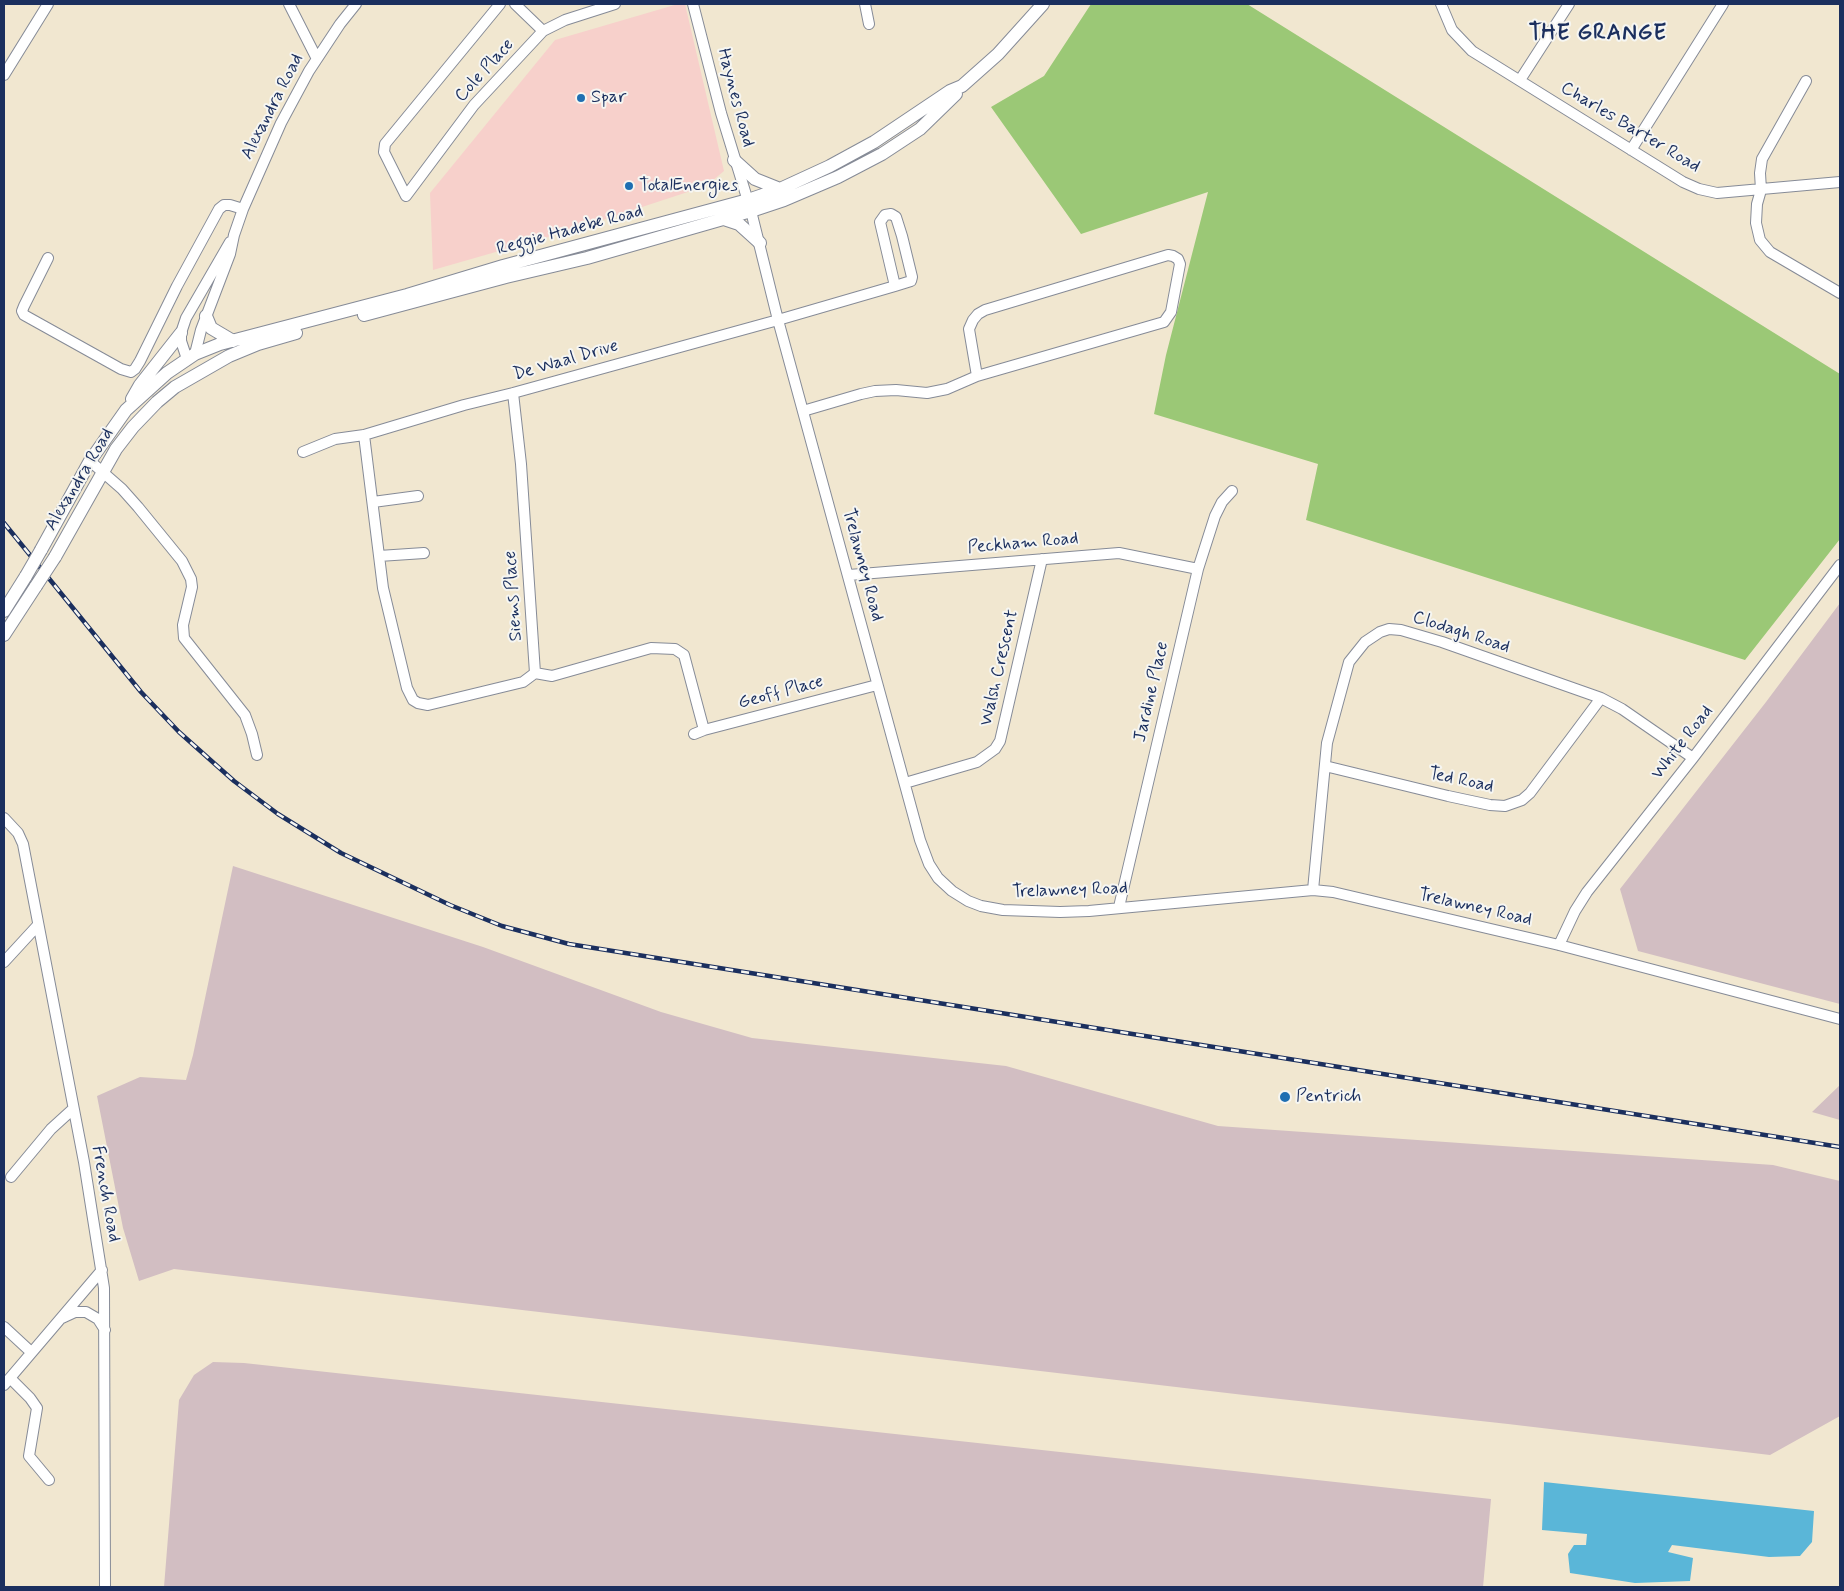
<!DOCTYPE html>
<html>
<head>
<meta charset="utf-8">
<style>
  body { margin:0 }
  #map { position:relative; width:1844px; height:1591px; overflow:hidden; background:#f1e7d0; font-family:Mynerve,sans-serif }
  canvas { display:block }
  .frame { position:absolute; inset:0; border:5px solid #1b2f5e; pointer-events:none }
</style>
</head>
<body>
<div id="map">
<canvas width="1844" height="1591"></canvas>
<div class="frame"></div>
</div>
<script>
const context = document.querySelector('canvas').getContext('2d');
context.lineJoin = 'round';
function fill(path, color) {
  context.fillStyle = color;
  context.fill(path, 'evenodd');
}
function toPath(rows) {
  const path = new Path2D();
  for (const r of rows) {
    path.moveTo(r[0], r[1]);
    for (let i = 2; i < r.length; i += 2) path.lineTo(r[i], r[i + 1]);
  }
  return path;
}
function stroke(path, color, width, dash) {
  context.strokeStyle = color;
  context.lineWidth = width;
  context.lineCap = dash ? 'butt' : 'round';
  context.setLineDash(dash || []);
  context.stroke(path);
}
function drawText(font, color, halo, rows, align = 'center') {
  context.font = font + ' Mynerve,sans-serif';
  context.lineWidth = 4;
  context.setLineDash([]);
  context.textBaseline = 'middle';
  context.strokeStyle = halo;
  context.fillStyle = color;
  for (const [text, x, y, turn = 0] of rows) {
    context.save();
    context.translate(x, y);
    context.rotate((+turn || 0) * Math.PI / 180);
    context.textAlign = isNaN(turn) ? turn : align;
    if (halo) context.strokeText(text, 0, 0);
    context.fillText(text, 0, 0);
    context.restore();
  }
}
const built = toPath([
  [678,4,685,4,724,171,706,186,569,231,433,270,430,193,555,40]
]);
const industrial = toPath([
  [1840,603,1840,1004,1638,951,1620,889,1766,702],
  [233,866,483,947,661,1012,752,1038,1006,1066,1218,1126,1773,1165,1840,1181,1840,1416,1770,1455,1508,1424,1244,1395,174,1269,139,1281,123,1228,97,1096,140,1077,186,1080,193,1055],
  [1840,1085,1840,1120,1812,1112],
  [213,1362,244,1363,1491,1499,1483,1587,164,1587,179,1400,194,1375]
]);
const green = toPath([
  [1091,4,1247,4,1840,374,1840,539,1745,660,1306,520,1318,464,1154,414,1166,355,1208,192,1081,234,991,107,1044,76]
]);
const water = toPath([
  [1544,1482,1814,1511,1812,1542,1800,1556,1769,1557,1672,1545,1668,1552,1693,1558,1690,1581,1635,1583,1570,1573,1568,1554,1574,1545,1586,1545,1587,1534,1542,1530]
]);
const minor = toPath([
  [289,4,317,59],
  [500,4,385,144,384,152,406,196,474,105,543,31,565,20,615,4],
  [515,4,543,31],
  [693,4,721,113,751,211,778,320,920,840,929,864,938,878,952,891,968,901,981,906,1003,910,1060,912,1089,911,1313,890,1333,892,1559,945,1840,1019],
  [865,4,869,24],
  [1441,4,1452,30,1472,51,1683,182,1699,189,1717,193,1840,182],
  [4,75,48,4],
  [1520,80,1569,4],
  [1806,81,1762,159,1760,173,1761,190,1757,204,1756,223,1760,240,1770,252,1840,293],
  [1631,150,1723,4],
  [48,258,24,306,22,311,24,315,121,369,131,372,135,369,140,361,177,286,219,209,224,205,230,205,243,209],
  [195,354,201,330,230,254,234,235,243,209,281,123,309,71,340,24,356,4],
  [187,359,181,341,181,333,186,318,230,242],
  [513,393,521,464,535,673],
  [803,411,861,394,875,391,896,390,927,393,947,389,977,376,1164,322,1171,312,1180,264,1178,259,1173,256,1168,255,985,310,978,314,973,320,969,329,977,376],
  [364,435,383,588,407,688,413,700,418,703,428,705,523,682,535,673],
  [303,452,335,439,364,435,464,405,513,393,778,320,895,286,911,281,912,277,902,236,896,217,891,214,885,215,880,222,895,286],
  [90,461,122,489,138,507,182,561,191,579,192,587,183,625,184,638,245,715,252,734,257,755],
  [373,502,418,496],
  [379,556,424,553],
  [849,575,1119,553,1198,569],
  [535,673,552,676,651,648,675,649,684,655,704,730],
  [694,734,704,730,877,685],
  [1325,766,1448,796,1490,805,1505,806,1522,800,1530,793,1601,698],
  [905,783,977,762,995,749,1000,741,1042,559],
  [4,818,18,833,23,844,84,1162,104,1288,105,1587],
  [1313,890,1327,743,1349,662,1365,642,1380,632,1389,629,1401,630,1442,642,1601,698,1622,709,1693,758],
  [1119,907,1198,569,1215,516,1222,502,1232,491],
  [1559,945,1575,911,1587,892,1693,758,1840,565],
  [4,962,38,925],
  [11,1177,51,1129,73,1109],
  [62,1318,75,1312,86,1312,98,1319,105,1330],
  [4,1327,31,1352],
  [10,1378,30,1398,37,1408,29,1456,49,1480],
  [4,1385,102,1270]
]);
const major = toPath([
  [734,160,755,179,780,189],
  [724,219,739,224,760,243],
  [364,315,506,277,587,258,751,211,784,200,838,177,882,154,920,129,956,94],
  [206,316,211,328,233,341],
  [132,399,140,385,181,333],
  [41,550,90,461,126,410,167,373,195,354,220,344,407,295,503,266,748,200,780,189,830,166,874,142,950,91,962,86,998,54,1043,4],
  [55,557,116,449,133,427,157,402,175,387,229,356,258,344,296,333],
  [4,611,26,576],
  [4,635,36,586]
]);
const rail = toPath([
  [4,523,141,692,179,732,234,781,278,814,341,853,450,905,502,926,569,944,1840,1147]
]);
const majorBridge = toPath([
  [26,576,41,550],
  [36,586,55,557]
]);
const markers = [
  [581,98,5,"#1f6fb2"],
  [629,186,5,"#1f6fb2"],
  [1285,1097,6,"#1f6fb2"]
];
const streetNames = [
  ["Cole Place",485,71,-48],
  ["Haynes Road",735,98,75],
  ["Alexandra Road",273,107,-63],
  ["Charles Barter Road",1630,128,31],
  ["Reggie Hadebe Road",570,231,-15],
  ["De Waal Drive",566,361,-16],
  ["Alexandra Road",80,480,-59],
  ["Peckham Road",1023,544,-5],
  ["Trelawney Road",862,565,75],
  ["Siems Place",514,596,-94],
  ["Clodagh Road",1461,633,18],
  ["Walsh Crescent",1000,668,-77],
  ["Jardine Place",1152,692,-77],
  ["Geoff Place",781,693,-15],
  ["White Road",1683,743,-52],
  ["Ted Road",1461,781,12],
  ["Trelawney Road",1070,891,-2],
  ["Trelawney Road",1475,908,13],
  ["French Road",105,1194,80]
];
const poiNames = [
  ["Spar",591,98],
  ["TotalEnergies",639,186],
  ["Pentrich",1296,1097]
];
const districtNames = [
  ["THE GRANGE",1598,34]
];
fill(built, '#f7d0cb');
fill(industrial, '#d2bec2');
fill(green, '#9bc876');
fill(water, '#5ab6d8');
stroke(minor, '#868b97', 12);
stroke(major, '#868b97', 14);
stroke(minor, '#fff', 10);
stroke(major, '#fff', 12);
stroke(rail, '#1b2f5e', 4.5);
stroke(rail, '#f6f6f2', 2.5, [8]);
stroke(majorBridge, '#868b97', 14, []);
stroke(majorBridge, '#fff', 12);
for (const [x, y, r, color] of markers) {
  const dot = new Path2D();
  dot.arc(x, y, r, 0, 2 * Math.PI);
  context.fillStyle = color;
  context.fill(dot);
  stroke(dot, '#f6f6f2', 2);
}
drawText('18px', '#1b2f5e', '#f6f6f2', streetNames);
drawText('18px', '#1b2f5e', '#f6f6f2', poiNames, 'left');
context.letterSpacing = '1px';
drawText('bold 22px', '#1b2f5e', '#f6f6f2', districtNames);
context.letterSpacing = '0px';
</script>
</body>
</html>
